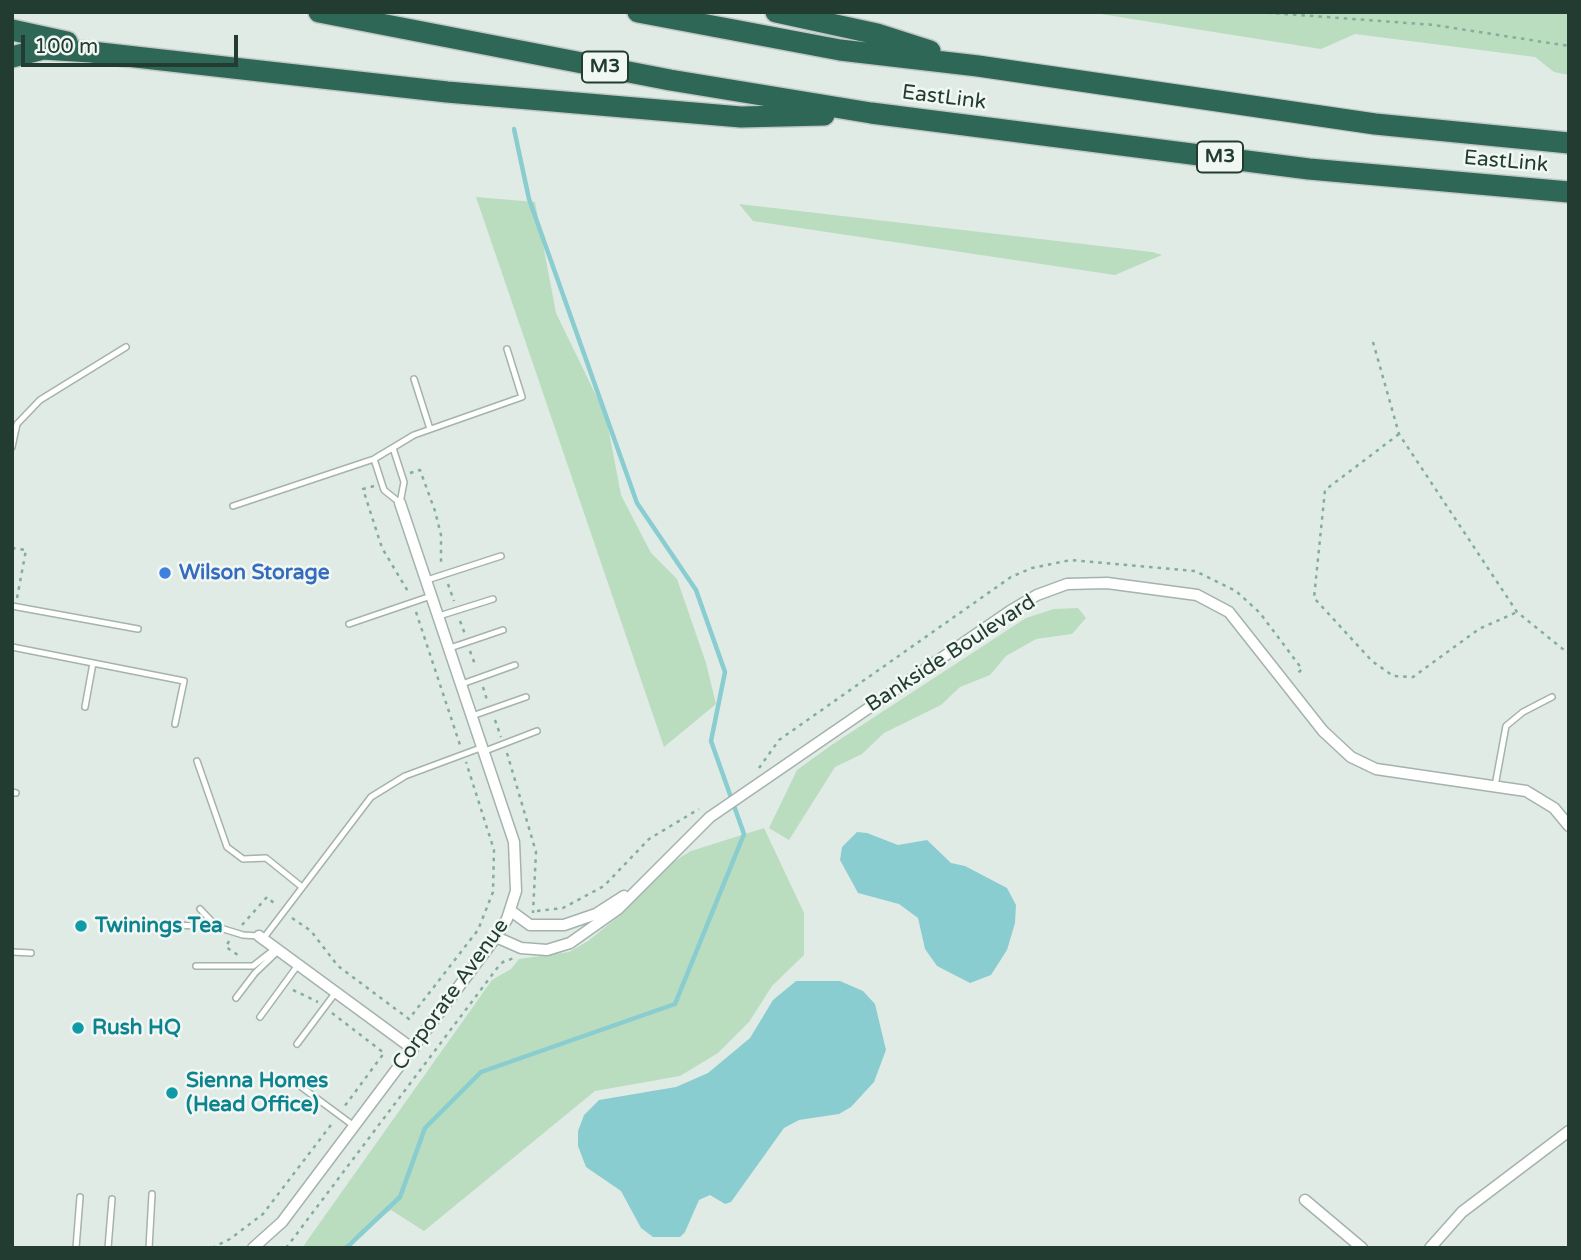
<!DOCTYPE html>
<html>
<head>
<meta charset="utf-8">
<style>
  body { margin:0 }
  #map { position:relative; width:1581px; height:1260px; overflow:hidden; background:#e1ebe5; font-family:"Varela Round",sans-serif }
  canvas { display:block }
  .frame { position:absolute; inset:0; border:14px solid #223c32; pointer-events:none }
  .scale { position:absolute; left:21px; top:35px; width:217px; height:32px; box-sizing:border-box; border:4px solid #223c32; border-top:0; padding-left:9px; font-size:21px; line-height:24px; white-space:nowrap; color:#223c32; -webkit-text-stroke:5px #f1f8f4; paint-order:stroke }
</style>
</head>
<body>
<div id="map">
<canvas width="1581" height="1260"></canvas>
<div class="frame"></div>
<div class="scale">100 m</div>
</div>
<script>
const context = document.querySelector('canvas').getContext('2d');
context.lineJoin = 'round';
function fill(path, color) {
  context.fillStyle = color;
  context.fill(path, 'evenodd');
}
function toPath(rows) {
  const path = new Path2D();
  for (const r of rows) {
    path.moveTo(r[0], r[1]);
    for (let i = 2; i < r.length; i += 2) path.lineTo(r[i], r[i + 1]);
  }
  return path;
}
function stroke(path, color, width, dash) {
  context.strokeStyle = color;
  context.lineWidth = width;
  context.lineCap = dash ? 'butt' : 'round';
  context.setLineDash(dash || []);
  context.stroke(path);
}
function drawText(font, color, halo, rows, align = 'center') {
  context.font = font + ' "Varela Round",sans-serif';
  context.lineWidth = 5;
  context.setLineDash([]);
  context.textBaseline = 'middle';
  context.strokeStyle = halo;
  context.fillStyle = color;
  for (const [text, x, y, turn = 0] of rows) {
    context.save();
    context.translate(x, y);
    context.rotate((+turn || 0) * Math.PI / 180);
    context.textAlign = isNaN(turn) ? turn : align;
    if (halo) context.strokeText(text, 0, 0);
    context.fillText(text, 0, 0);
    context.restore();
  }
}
const green = toPath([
  [1088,12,1569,12,1569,75,1554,72,1535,57,1355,34,1321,49],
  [476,197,535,202,556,313,606,416,621,495,651,553,677,579,706,663,716,704,664,747],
  [739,204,1152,252,1162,255,1115,275,753,221],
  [1078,608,1086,618,1072,634,1036,639,1006,656,990,675,960,687,941,705,884,733,862,754,835,767,789,840,769,828,797,770,833,744,1026,618,1054,609],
  [764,828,804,913,804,955,772,986,749,1022,718,1053,680,1076,595,1091,424,1231,391,1210,348,1242,345,1248,302,1248,492,980,511,969,519,959,569,952,588,941,619,916,673,862,691,851]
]);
const water = toPath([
  [857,832,867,833,898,845,927,840,951,863,965,866,1007,888,1016,905,1015,923,1007,950,991,975,970,983,937,966,925,949,918,918,899,904,858,893,840,860,842,847],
  [796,981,840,981,863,991,875,1004,886,1050,874,1082,851,1107,839,1114,799,1120,784,1128,731,1202,725,1204,710,1195,699,1200,685,1232,680,1237,653,1237,641,1228,621,1191,586,1167,578,1146,578,1131,584,1115,599,1100,676,1087,708,1073,750,1038,773,1000]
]);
const stream = toPath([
  [346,1248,400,1197,425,1128,481,1072,675,1004,744,834,711,741,725,672,696,590,637,503,529,199,514,129]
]);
const path = toPath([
  [1259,12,1434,25,1569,46],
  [1373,342,1399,434,1517,612,1569,654],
  [1399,434,1325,490,1314,598,1372,661,1393,676,1413,677,1479,629,1517,612],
  [410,473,420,470,435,511,441,535,441,565],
  [374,486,363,489,382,548,409,593],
  [12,548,26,550,17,598],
  [448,584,454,601],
  [416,612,460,745],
  [460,621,465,634],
  [470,651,476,667],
  [483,687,487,700],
  [495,720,501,737],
  [507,753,536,852,533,913],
  [759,768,779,740,1011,577,1032,568,1071,560,1195,571,1236,591,1260,613,1302,669,1296,675],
  [537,911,563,908,604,886,649,839,699,809],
  [292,918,311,931,338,966,409,1019,478,930,493,892,494,850,466,762],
  [242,925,267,897,276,905],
  [229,941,226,947,238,955],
  [293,990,318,1002],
  [332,1013,384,1053,344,1107],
  [212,1248,230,1239,263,1214,334,1121],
  [286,1248,498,967,503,962,514,958]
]);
const service = toPath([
  [414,379,430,429],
  [12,447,17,424,40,400,126,347],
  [374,459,384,490,400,503,404,482,393,448],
  [233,506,374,459,414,435,522,397,507,349],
  [427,580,501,556],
  [12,606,138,629],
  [439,616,493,599],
  [349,624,431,596],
  [12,647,184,681,175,724],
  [450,648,503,630],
  [462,684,515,665],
  [85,707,93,663],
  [472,716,526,697],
  [485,751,537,731],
  [197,761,227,847,243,859,266,858,302,887],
  [1495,786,1506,726,1523,712,1552,697],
  [12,792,16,793],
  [200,909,217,927,243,935,259,936],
  [156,924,217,927],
  [263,939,371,797,405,776,483,747],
  [12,952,31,953],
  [196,966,253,966,276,948],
  [236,998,255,973,279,950],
  [260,1017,298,965],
  [297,1044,336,992],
  [296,1083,354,1126],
  [76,1248,80,1197],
  [108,1248,112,1199],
  [149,1248,152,1194]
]);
const minor = toPath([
  [511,911,530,925,564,925,596,914,624,896],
  [259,936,413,1049],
  [496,937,521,948,547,950,570,943,618,909,710,817,1010,611,1037,595,1067,584,1107,583,1197,595,1229,612,1323,731,1351,757,1376,769,1526,791,1554,808,1569,826],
  [1305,1200,1362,1248],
  [253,1248,282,1222,496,937,507,919,516,891,514,842,400,503],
  [1430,1248,1462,1212,1569,1131]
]);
const motorway = toPath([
  [319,12,670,80,871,113,1309,169,1569,192],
  [638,12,840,50,978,66,1375,124,1569,143],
  [776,12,877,34,930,51],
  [12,30,67,42],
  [12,57,43,49,91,52,447,92,741,117,824,115]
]);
const markers = [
  [165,573,7,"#3f7fe0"],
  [81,926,7,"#0f9aa8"],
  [78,1028,7,"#0f9aa8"],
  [172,1093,7,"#0f9aa8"]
];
const shields = [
  [605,67,46],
  [1220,157,46]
];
const shieldNames = [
  ["M3",605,67],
  ["M3",1220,157]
];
const streetNames = [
  ["EastLink",944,98,7],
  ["EastLink",1506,162,5],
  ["Bankside Boulevard",951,654,-33],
  ["Corporate Avenue",451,995,-54]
];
const shopNames = [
  ["Wilson Storage",179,573]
];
const cultureNames = [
  ["Twinings Tea",95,926],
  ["Rush HQ",92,1028],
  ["Sienna Homes",186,1081],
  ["(Head Office)",186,1105]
];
fill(green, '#badcbf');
fill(water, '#8acdd0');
stroke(stream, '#8acdd0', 4.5);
stroke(service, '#a4b3ac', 8);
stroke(minor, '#a4b3ac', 13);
stroke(motorway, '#c1c8c6', 24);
stroke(path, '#82ae9b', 2.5, [3.5, 5]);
stroke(service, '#fff', 5);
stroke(minor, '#fff', 10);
stroke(motorway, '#2e6755', 21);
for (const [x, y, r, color] of markers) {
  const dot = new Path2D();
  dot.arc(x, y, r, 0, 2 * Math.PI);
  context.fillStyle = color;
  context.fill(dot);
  stroke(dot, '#f1f8f4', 2.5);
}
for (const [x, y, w] of shields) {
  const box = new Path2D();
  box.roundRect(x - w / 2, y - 15.5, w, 31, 5);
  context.fillStyle = '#f1f8f4';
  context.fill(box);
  stroke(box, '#223c32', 2);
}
drawText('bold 19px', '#223c32', null, shieldNames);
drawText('21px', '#223c32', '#f1f8f4', streetNames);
drawText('bold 21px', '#366cbe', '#f1f8f4', shopNames, 'left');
drawText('bold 21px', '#0d838f', '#f1f8f4', cultureNames, 'left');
</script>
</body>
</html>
